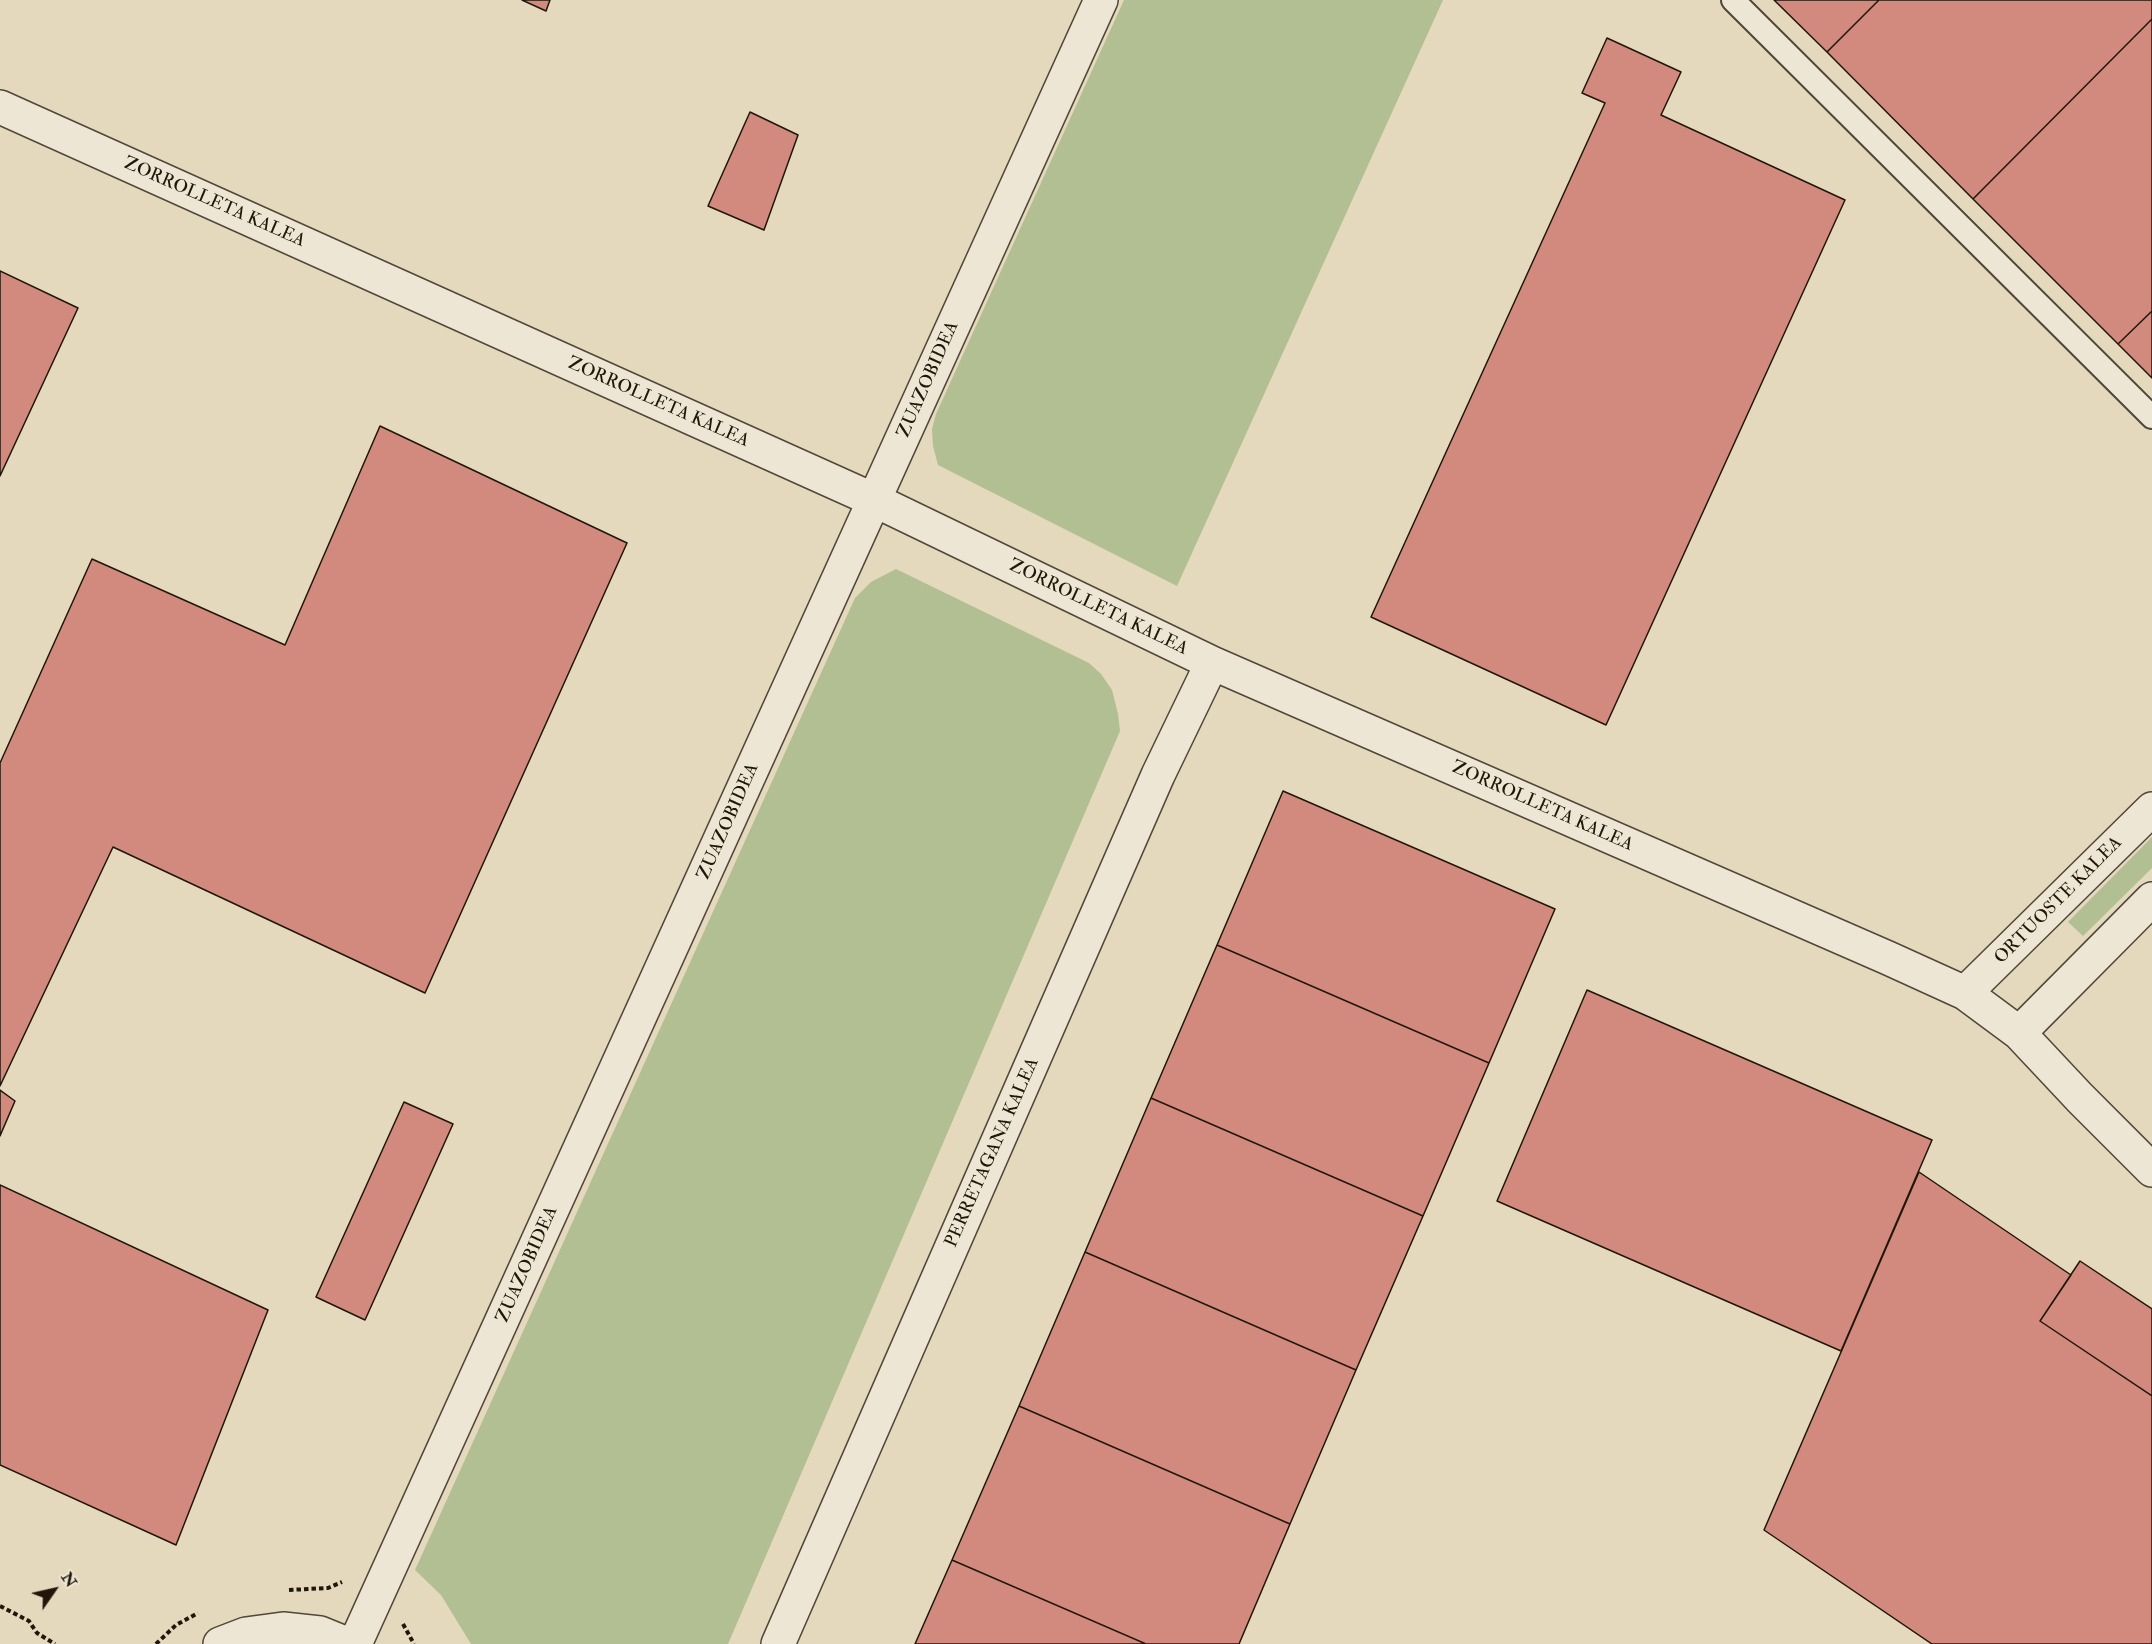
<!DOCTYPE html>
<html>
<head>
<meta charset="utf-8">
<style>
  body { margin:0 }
  #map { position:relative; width:2152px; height:1644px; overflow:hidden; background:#e4d8bd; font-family:"IM FELL Double Pica",serif }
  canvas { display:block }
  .north { position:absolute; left:24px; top:1560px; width:60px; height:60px; -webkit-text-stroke:4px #ede6d4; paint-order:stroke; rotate:56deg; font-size:16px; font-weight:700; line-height:24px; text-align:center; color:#20160a }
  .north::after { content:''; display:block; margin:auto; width:21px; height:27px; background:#20160a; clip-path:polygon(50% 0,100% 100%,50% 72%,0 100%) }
</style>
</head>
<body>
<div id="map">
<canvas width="2152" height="1644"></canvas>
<div class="north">N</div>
</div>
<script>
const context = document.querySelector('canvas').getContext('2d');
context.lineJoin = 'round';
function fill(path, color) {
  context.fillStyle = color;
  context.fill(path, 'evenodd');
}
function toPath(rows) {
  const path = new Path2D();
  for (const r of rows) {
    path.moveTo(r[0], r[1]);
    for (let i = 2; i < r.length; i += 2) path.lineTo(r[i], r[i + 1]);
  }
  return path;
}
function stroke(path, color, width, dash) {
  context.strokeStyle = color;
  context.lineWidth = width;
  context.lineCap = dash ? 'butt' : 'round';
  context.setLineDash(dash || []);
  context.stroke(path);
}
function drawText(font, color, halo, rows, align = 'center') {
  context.font = font + ' "IM FELL Double Pica",serif';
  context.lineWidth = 6;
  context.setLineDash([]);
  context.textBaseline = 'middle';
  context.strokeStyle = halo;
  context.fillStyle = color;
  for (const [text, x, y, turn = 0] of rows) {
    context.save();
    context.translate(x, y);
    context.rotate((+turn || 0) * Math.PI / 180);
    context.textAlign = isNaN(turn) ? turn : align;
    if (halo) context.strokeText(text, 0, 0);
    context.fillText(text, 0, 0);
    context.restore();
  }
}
const green = toPath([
  [1124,0,1443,0,1177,586,938,465,933,446,932,429,936,414],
  [896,569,1089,663,1101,674,1112,690,1118,714,1120,731,728,1644,471,1644,441,1595,415,1570,855,598,871,582],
  [2152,837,2152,868,2083,936,2068,922]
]);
const building = toPath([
  [522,0,550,0,546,11,522,0],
  [1774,0,1879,0,1827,52,1774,0],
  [1879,0,2152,0,2152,19,1973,199,1827,52,1879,0],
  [2152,19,2152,311,2118,344,1973,199,2152,19],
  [1607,38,1681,72,1661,115,1845,200,1606,725,1371,617,1605,103,1582,93,1607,38],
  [750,112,798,135,764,230,708,206,750,112],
  [0,271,78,308,0,476,0,271],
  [2152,311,2152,378,2118,344,2152,311],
  [380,426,627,543,425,993,113,847,0,1086,0,763,92,559,285,645,380,426],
  [1283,791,1555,909,1489,1063,1217,945,1283,791],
  [1217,945,1489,1063,1423,1216,1151,1098,1217,945],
  [1587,990,1932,1140,1841,1351,1497,1201,1587,990],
  [0,1090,15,1101,0,1136,0,1090],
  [1151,1098,1423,1216,1356,1370,1085,1252,1151,1098],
  [404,1102,453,1124,365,1320,316,1297,404,1102],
  [1919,1172,2071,1275,2040,1321,2152,1396,2152,1644,1932,1644,1764,1530,1919,1172],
  [0,1185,268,1310,176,1545,0,1465,0,1185],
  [1085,1252,1356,1370,1290,1524,1019,1406,1085,1252],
  [2080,1261,2152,1309,2152,1396,2040,1321,2080,1261],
  [1019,1406,1290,1524,1239,1644,1146,1644,952,1560,1019,1406],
  [952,1560,1146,1644,915,1644,952,1560]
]);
const path = toPath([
  [289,1590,328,1588,342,1582],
  [0,1606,29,1621,37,1633,55,1644],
  [403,1624,414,1644],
  [156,1644,176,1625,198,1613]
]);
const lane = toPath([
  [1733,0,2152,417]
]);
const street = toPath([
  [0,107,874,500,1212,663,1888,958,1965,993,2019,1033,2080,1098,2152,1170],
  [1965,993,2152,809],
  [2019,1033,2152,899],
  [220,1644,246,1634,283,1629,320,1633,347,1644],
  [355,1644,1101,0],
  [778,1644,1158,775,1212,663]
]);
const streetNames = [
  ["ZORROLLETA KALEA",214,203,24],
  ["ZUAZOBIDEA",929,380,-66],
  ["ZORROLLETA KALEA",658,403,24],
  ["ZORROLLETA KALEA",1098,608,26],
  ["ZORROLLETA KALEA",1542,807,24],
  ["ZUAZOBIDEA",729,822,-66],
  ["ORTUOSTE KALEA",2059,901,-45],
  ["PERRETAGANA KALEA",993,1153,-66],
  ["ZUAZOBIDEA",528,1265,-66]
];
fill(green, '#b1bf93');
fill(building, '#d28a7f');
stroke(building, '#20160a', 1.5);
stroke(lane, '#514637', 26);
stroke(street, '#514637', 36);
stroke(path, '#20160a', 4, [4.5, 3]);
stroke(lane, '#ede6d4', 22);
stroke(street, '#ede6d4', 33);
drawText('18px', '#20160a', '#ede6d4', streetNames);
</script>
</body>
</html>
